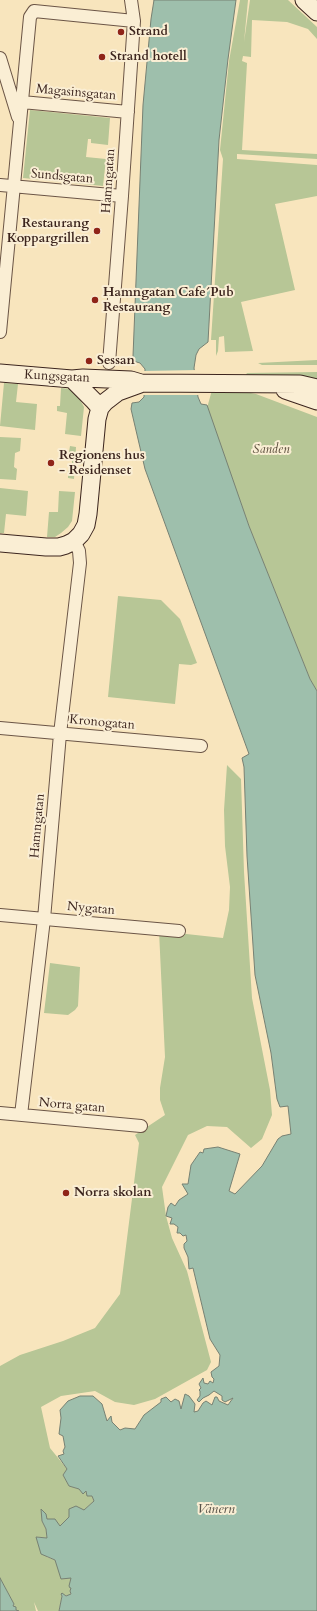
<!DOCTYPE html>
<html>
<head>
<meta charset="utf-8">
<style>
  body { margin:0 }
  canvas { display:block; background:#f8e5bd }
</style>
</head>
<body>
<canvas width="317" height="1611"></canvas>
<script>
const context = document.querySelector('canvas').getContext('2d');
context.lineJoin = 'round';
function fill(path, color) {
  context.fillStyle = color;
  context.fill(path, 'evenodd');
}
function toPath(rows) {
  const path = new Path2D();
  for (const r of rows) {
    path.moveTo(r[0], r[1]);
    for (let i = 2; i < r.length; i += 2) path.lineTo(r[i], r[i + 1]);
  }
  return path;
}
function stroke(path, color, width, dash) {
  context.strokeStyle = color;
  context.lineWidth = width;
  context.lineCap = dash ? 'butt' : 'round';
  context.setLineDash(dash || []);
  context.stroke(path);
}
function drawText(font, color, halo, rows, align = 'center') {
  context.font = font + ' Cardo,serif';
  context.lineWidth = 4;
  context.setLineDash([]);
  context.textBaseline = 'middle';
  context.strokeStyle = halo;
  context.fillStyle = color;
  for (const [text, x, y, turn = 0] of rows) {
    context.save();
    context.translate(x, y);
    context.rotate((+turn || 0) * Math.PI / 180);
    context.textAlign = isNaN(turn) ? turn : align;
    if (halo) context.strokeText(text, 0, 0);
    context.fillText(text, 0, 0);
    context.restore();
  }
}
const green = toPath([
  [240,0,248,0,244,42,250,0,288,0,317,27,317,39,308,29,287,22,252,20,251,57,243,56,242,61,247,63,242,150,317,154,317,159,237,154,237,159,317,165,317,196,275,204,295,290,241,302,253,351,225,352,224,336,219,337,218,351,216,356,216,340,211,340,223,159,220,150,229,61],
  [30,110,110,118,108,145,91,143,91,139,88,139,86,157,106,159,103,186,23,178],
  [317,360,317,365,262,365,258,363],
  [317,372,317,380,245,376,247,373],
  [4,383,18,384,16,402,37,404,35,430,0,426],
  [61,388,71,389,78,396,84,407,81,436,65,434,67,413,57,411,57,406,60,406],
  [212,390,235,390,256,394,317,417,317,691,310,679,249,526,207,408],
  [0,437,21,438,20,451,15,453,14,467,17,469,16,480,0,479],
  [70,446,76,447,74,479,68,478,68,471,72,468,72,456,69,452],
  [0,488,28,491,26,516,6,514,4,533,0,533],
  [59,491,75,492,72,521,68,527,61,533,55,537,47,537,49,512,58,512],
  [118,596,161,600,180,619,197,663,191,665,179,664,175,704,108,697],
  [227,765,241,779,244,872,252,998,270,1090,272,1115,262,1139,251,1148,227,1127,207,1126,188,1135,162,1187,166,1216,172,1238,187,1271,211,1362,207,1370,155,1399,134,1405,115,1402,95,1391,61,1396,41,1407,50,1448,67,1469,63,1475,69,1486,86,1491,92,1496,94,1501,84,1510,69,1517,60,1526,42,1521,46,1529,47,1538,37,1537,47,1557,55,1560,72,1578,70,1595,62,1596,59,1611,38,1611,34,1602,36,1611,19,1611,16,1610,13,1606,14,1604,0,1578,0,1366,20,1355,63,1341,95,1328,120,1294,139,1143,135,1135,165,1115,160,1100,160,1088,165,1057,159,931,223,938,229,910,230,887,225,846,224,810],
  [50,963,80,967,78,1006,75,1010,68,1015,44,1013]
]);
const water = toPath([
  [154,0,236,0,228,59,219,140,208,342,199,349,196,355,194,368,198,397,201,404,207,405,249,526,310,679,317,691,317,1611,59,1611,62,1596,61,1594,62,1593,66,1596,71,1594,70,1591,71,1588,70,1588,69,1586,71,1578,61,1579,55,1560,41,1554,36,1537,47,1538,46,1529,42,1521,41,1509,46,1514,47,1519,55,1519,60,1526,69,1517,69,1509,76,1506,84,1510,94,1501,92,1496,87,1496,86,1491,83,1494,79,1489,69,1486,63,1475,67,1469,58,1456,64,1454,63,1451,65,1447,63,1436,59,1434,61,1418,60,1410,68,1401,80,1396,93,1396,102,1404,107,1421,111,1416,112,1422,120,1430,125,1428,135,1429,144,1415,161,1402,161,1399,166,1397,171,1402,175,1399,179,1401,181,1409,185,1394,189,1396,195,1404,194,1412,198,1411,203,1403,206,1401,212,1405,215,1397,217,1397,219,1401,228,1405,233,1398,225,1402,222,1400,222,1396,214,1391,209,1395,203,1398,199,1402,197,1400,200,1396,200,1391,199,1390,201,1388,199,1384,203,1378,204,1383,208,1384,210,1381,213,1383,214,1379,212,1377,211,1372,219,1366,220,1355,210,1339,193,1268,189,1269,188,1257,184,1248,184,1244,187,1241,186,1235,183,1236,180,1233,177,1233,178,1227,174,1224,170,1224,172,1218,166,1216,168,1207,171,1203,175,1206,179,1200,188,1194,182,1184,188,1184,191,1165,200,1152,203,1153,204,1149,218,1147,240,1154,229,1191,235,1194,262,1166,278,1139,282,1136,291,1134,288,1106,280,1107,277,1099,271,1053,255,975,247,856,244,767,242,758,249,754,145,469,131,409,132,403,139,402,144,397,145,369,140,363,133,361,133,356,143,105,151,19,154,0],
  [0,1578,14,1604,13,1606,16,1607,16,1610,19,1611,0,1611,0,1578]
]);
const pier = toPath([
  [197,370,200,395,142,395,143,371]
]);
const street = toPath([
  [0,58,18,117],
  [22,102,128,112],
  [0,185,122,196],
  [0,332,30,17,34,11,134,21],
  [109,363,122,196,134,21,131,0],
  [0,728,201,746],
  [0,915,179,931],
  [0,1113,141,1126],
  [21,1115,44,919,60,734,80,563,79,551,74,541]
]);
const secondary = toPath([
  [304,0,317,12],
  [0,373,72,379,83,378,131,380,141,383,300,384,317,388],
  [72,379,94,401,100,408],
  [285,390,317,401],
  [0,543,46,547,59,547,66,545,74,541,81,534,86,525,88,514,97,419,100,408,105,402,118,392,140,384]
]);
const markers = [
  [121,32,4,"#8f2418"],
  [102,57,4,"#8f2418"],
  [97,231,4,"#8f2418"],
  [95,300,4,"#8f2418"],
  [89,361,4,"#8f2418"],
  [51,463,4,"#8f2418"],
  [66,1193,4,"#8f2418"]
];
const poiNames = [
  ["Strand",129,32],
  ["Strand hotell",110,57],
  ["Restaurang",89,224,"right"],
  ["Koppargrillen",89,239,"right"],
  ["Hamngatan Cafe´Pub",103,293],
  ["Restaurang",103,308],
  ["Sessan",97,361],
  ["Regionens hus",59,456],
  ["- Residenset",59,471],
  ["Norra skolan",74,1193]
];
const streetNames = [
  ["Magasinsgatan",76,93,5],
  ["Sundsgatan",62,177,5],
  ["Hamngatan",109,181,-86],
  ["Kungsgatan",57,377,3],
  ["Kronogatan",102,723,5],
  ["Hamngatan",38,826,-85],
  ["Nygatan",91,909,5],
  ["Norra gatan",72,1106,5]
];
const parkNames = [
  ["Sanden",271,450]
];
const waterNames = [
  ["Vänern",216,1510]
];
fill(green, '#b7c696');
fill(water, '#9ebfac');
stroke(water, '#778173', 1);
fill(pier, '#f8e5bd');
stroke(street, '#6b5546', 14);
stroke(secondary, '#3c251e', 19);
stroke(street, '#faeed4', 12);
stroke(secondary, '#faeed4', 17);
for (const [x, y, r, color] of markers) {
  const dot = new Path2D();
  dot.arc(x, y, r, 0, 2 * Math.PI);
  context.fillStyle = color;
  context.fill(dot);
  stroke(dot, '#faeed4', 1.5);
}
drawText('bold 13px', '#3c251e', '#faeed4', poiNames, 'left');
drawText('13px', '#3c251e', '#faeed4', streetNames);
drawText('italic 13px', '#5b4d3c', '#faeed4', parkNames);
drawText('italic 14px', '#595349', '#faeed4', waterNames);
</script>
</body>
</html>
